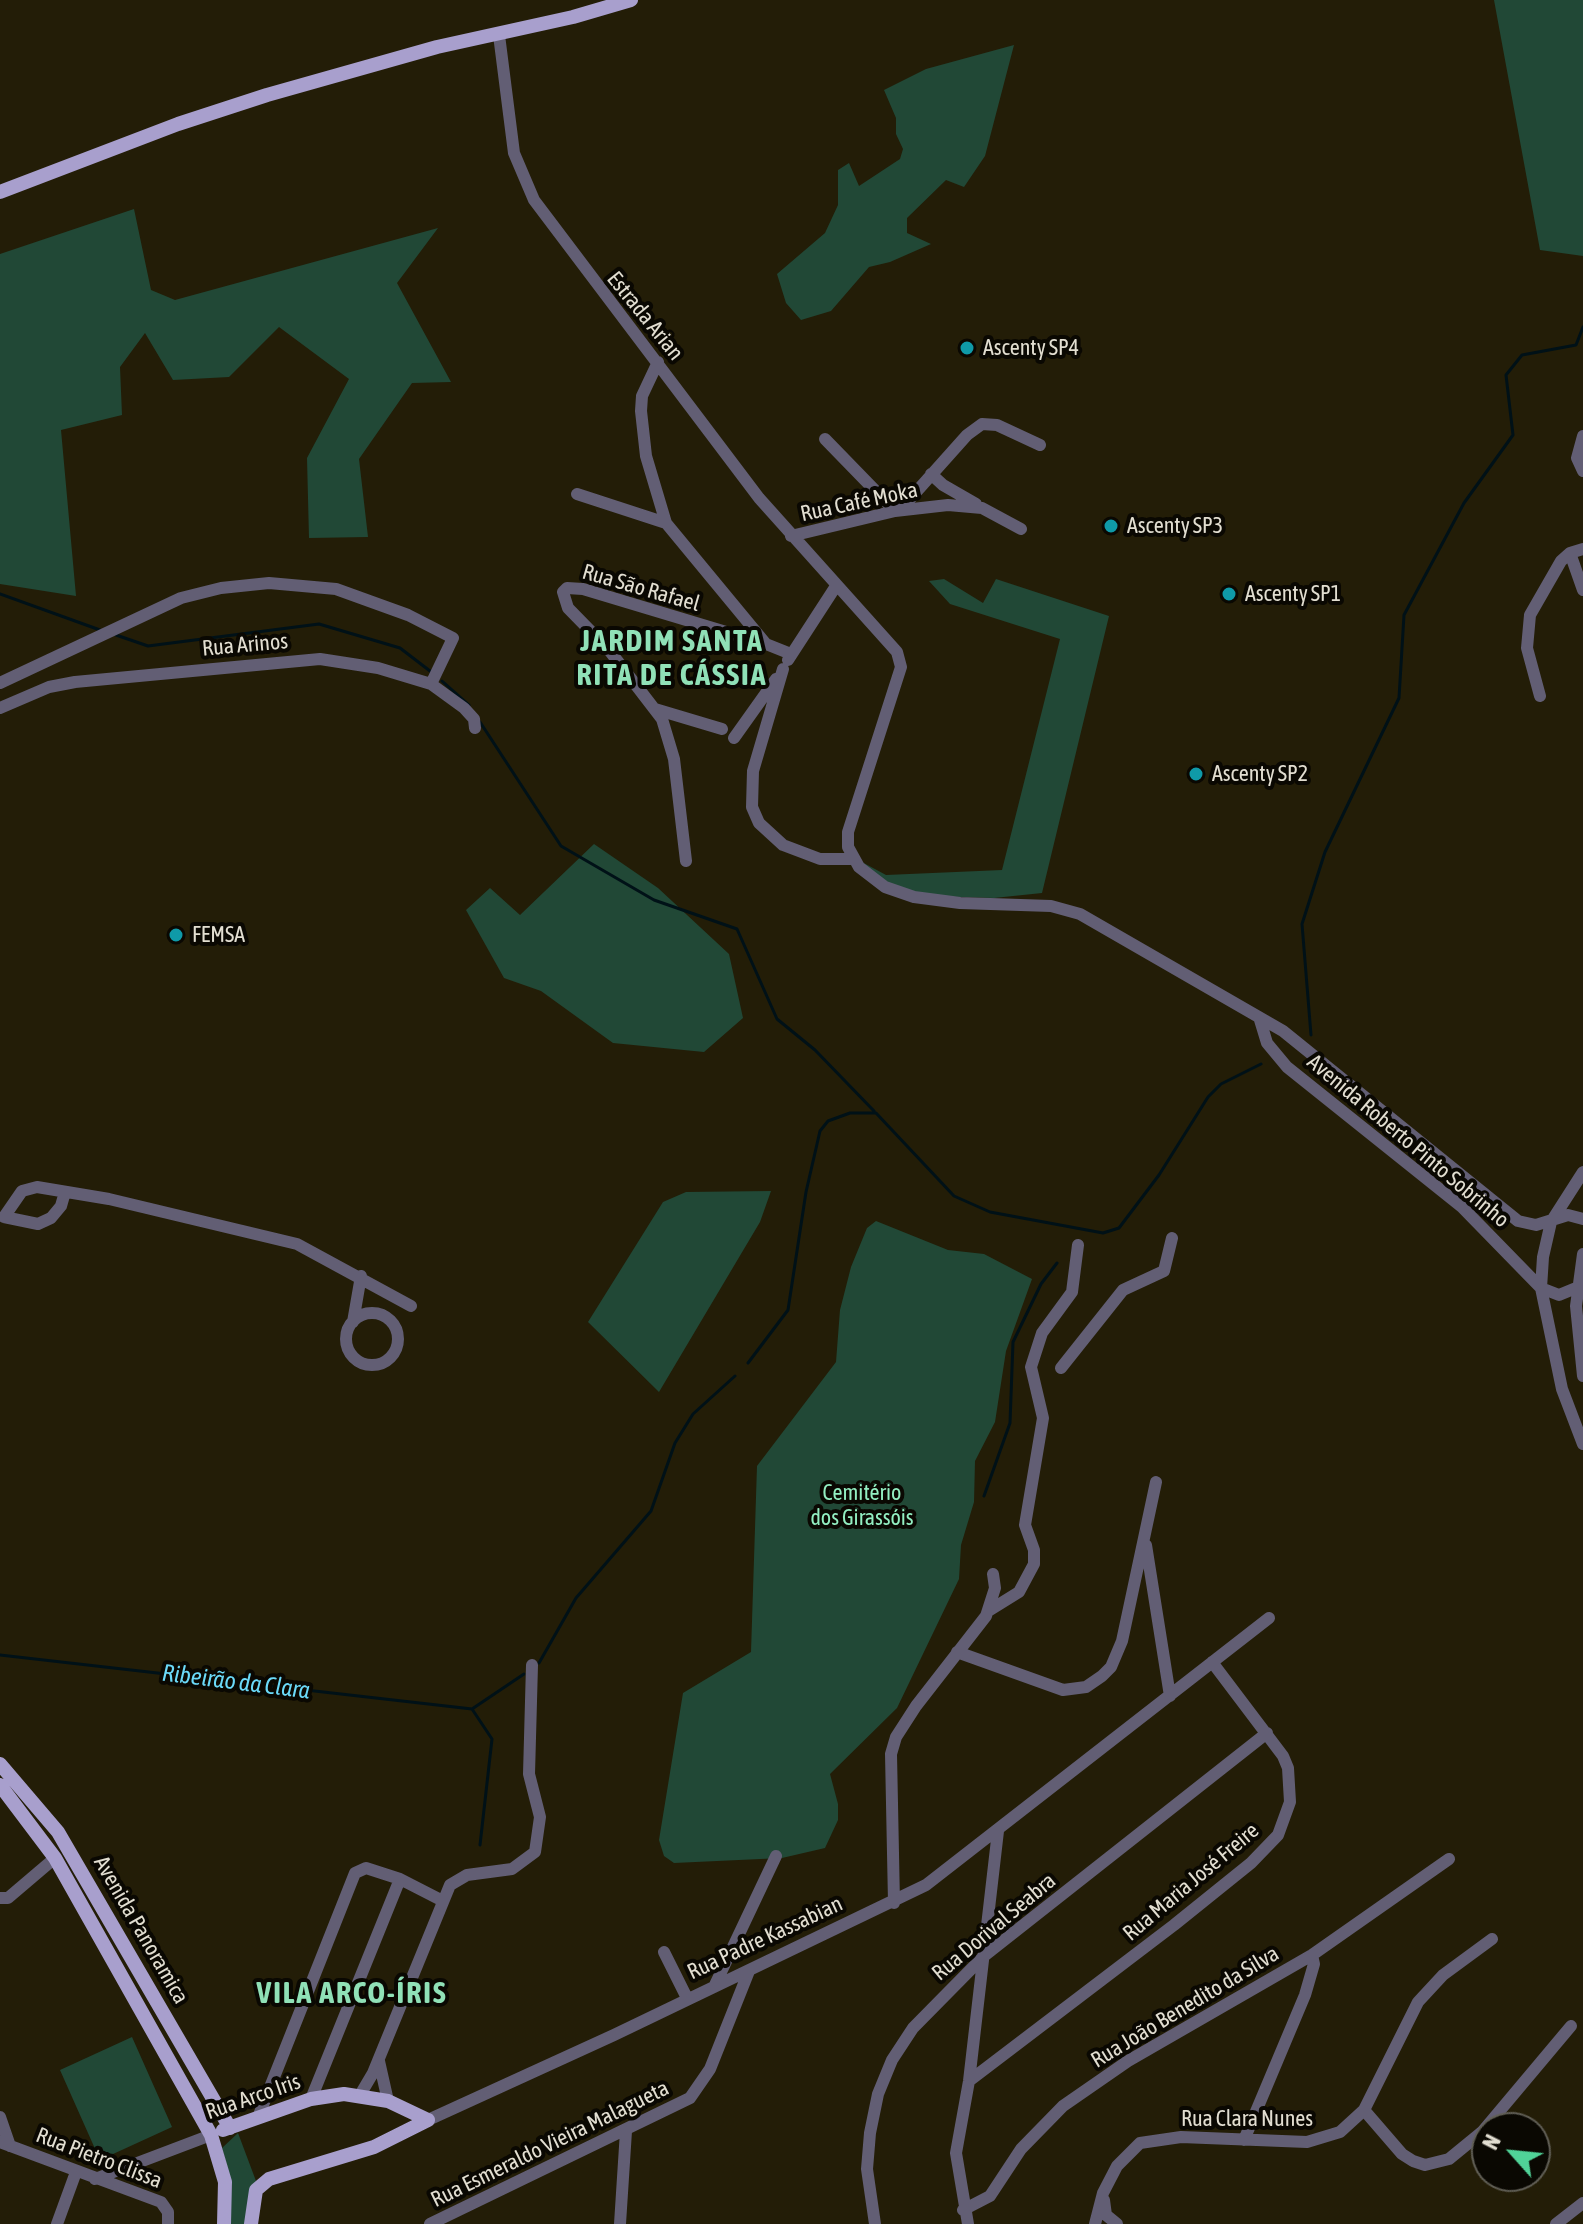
<!DOCTYPE html>
<html>
<head>
<meta charset="utf-8">
<style>
  body { margin:0 }
  #map { position:relative; width:1583px; height:2224px; overflow:hidden; background:#231d07; font-family:"Asap Condensed",sans-serif }
  canvas { display:block }
  .north { position:absolute; left:1471px; top:2112px; width:80px; height:80px; box-sizing:border-box; background:#0a0802; border:2px solid #605e55; border-radius:50%; rotate:297deg; font-size:22px; font-weight:700; line-height:32px; text-align:center; color:#e2ded1 }
  .north::after { content:''; display:block; margin:auto; width:28px; height:36px; background:#50d398; clip-path:polygon(50% 0,100% 100%,50% 72%,0 100%) }
</style>
</head>
<body>
<div id="map">
<canvas width="1583" height="2224"></canvas>
<div class="north">N</div>
</div>
<script>
const context = document.querySelector('canvas').getContext('2d');
context.lineJoin = 'round';
function fill(path, color) {
  context.fillStyle = color;
  context.fill(path, 'evenodd');
}
function toPath(rows) {
  const path = new Path2D();
  for (const r of rows) {
    if (r.length === 3) {
      path.moveTo(r[0] + r[2], r[1]);
      path.arc(r[0], r[1], r[2], 0, 2 * Math.PI);
      continue;
    }
    path.moveTo(r[0], r[1]);
    for (let i = 2; i < r.length; i += 2) path.lineTo(r[i], r[i + 1]);
  }
  return path;
}
function stroke(path, color, width, dash) {
  context.strokeStyle = color;
  context.lineWidth = width;
  context.lineCap = dash ? 'butt' : 'round';
  context.setLineDash(dash || []);
  context.stroke(path);
}
function drawText(font, color, halo, rows, align = 'center') {
  context.font = font + ' "Asap Condensed",sans-serif';
  context.lineWidth = 8;
  context.setLineDash([]);
  context.textBaseline = 'middle';
  context.strokeStyle = halo;
  context.fillStyle = color;
  for (const [text, x, y, turn = 0] of rows) {
    context.save();
    context.translate(x, y);
    context.rotate((+turn || 0) * Math.PI / 180);
    context.textAlign = isNaN(turn) ? turn : align;
    if (halo) context.strokeText(text, 0, 0);
    context.fillText(text, 0, 0);
    context.restore();
  }
}
const green = toPath([
  [1494,0,1583,0,1583,256,1540,250],
  [1014,45,985,156,964,187,946,180,907,218,907,233,931,244,890,262,869,267,831,311,801,320,786,303,777,274,825,233,838,205,838,170,849,163,859,186,900,159,903,149,896,134,896,118,884,90,926,69],
  [134,209,151,290,175,300,438,228,397,283,451,382,412,383,359,459,368,537,309,538,307,458,349,379,279,327,229,377,173,380,145,333,120,367,122,415,61,430,76,596,0,584,0,254],
  [944,579,983,603,996,579,1109,616,1042,893,994,898,927,896,891,888,860,861,886,875,1002,870,1060,639,950,604,929,581],
  [594,844,658,888,729,954,743,1018,704,1052,613,1043,541,991,504,978,466,910,490,888,520,915],
  [771,1191,760,1222,659,1392,588,1322,663,1202,686,1192],
  [876,1221,948,1250,984,1254,1032,1279,1006,1351,995,1422,975,1461,974,1502,961,1545,959,1579,897,1708,830,1774,838,1804,838,1820,825,1848,782,1858,674,1863,664,1856,659,1840,683,1693,751,1652,757,1466,836,1362,840,1310,851,1267,867,1228],
  [132,2037,172,2127,100,2160,60,2070],
  [238,2133,256,2181,246,2224,228,2224,232,2184,222,2148]
]);
const stream = toPath([
  [0,594,100,630],
  [116,635,148,646,319,624,400,648,430,671],
  [442,681,469,705],
  [480,722,561,846,654,900,737,929,777,1019,815,1050,874,1111],
  [1311,1035,1302,924,1325,852,1399,698,1404,615,1464,503,1513,435,1506,375,1522,355,1576,345,1583,327],
  [748,1363,788,1310,806,1192,820,1131,828,1121,850,1113,876,1113,954,1196,990,1212,1103,1233,1119,1228,1159,1175,1208,1097,1221,1084,1261,1064],
  [984,1496,1010,1423,1013,1342,1041,1284,1057,1263],
  [0,1655,472,1709],
  [539,1663,576,1598,651,1511,675,1443,693,1414,735,1376],
  [480,1845,492,1739,472,1709,524,1674]
]);
const minor = toPath([
  [499,35,514,153,534,200,759,498,897,652,901,667,848,832,848,847,859,867,885,887,914,897,960,903,1051,906,1080,914,1283,1031,1518,1221,1536,1225,1568,1215,1583,1219],
  [658,362,642,396,641,411,646,456,666,523,766,644,791,654],
  [1583,436,1577,458,1583,471],
  [825,439,895,511],
  [931,474,943,485,976,504],
  [577,494,666,523],
  [900,510,967,435,982,424,997,425,1040,445],
  [791,536,895,511,948,505,982,508,1021,529],
  [1570,553,1583,590],
  [788,660,836,586],
  [783,669,753,771,752,807,759,823,783,845,820,859,853,859],
  [0,683,181,598,221,588,269,583,336,589,408,615,453,638,431,684],
  [1540,696,1527,648,1530,615,1561,561,1570,553,1583,549],
  [0,708,49,687,75,682,320,659,378,668,431,684,464,708,474,719,475,728],
  [655,709,722,729],
  [734,738,776,679],
  [686,861,674,759,662,719,609,650,568,608,563,592,567,588,583,589,766,644],
  [1260,1020,1267,1043,1287,1067,1462,1207,1541,1288,1559,1295,1576,1288],
  [1583,1172,1551,1222,1543,1257,1541,1288,1562,1389,1583,1444],
  [4,1217,22,1191,37,1187,109,1199,297,1244,411,1306],
  [4,1217,38,1224,51,1218,61,1206,65,1192],
  [1583,1254,1576,1306,1583,1376],
  [372,1339,26],
  [353,1322,361,1276],
  [1061,1368,1123,1290,1164,1271,1172,1238],
  [1146,1545,1170,1696],
  [990,1610,1019,1592,1034,1564,1034,1550,1025,1525,1043,1418,1031,1367,1042,1333,1072,1292,1078,1245],
  [957,1652,1063,1690,1086,1687,1102,1676,1111,1667,1122,1641,1156,1482],
  [0,1898,8,1898,55,1858],
  [894,1903,891,1754,896,1737,916,1706,986,1616,995,1588,993,1574],
  [664,1952,687,1998],
  [714,1987,776,1856],
  [379,2061,388,2101],
  [969,2081,1174,1925,1251,1863,1278,1835,1290,1802,1288,1768,1283,1756,1212,1662],
  [360,2095,373,2073,450,1885,467,1875,512,1869,535,1852,540,1817,529,1774,532,1665],
  [311,2099,400,1879],
  [1364,2110,1402,2154,1413,2161,1425,2165,1449,2159,1482,2132,1571,2026],
  [259,2115,355,1873,366,1868,400,1879,441,1900],
  [0,2117,10,2146],
  [428,2120,614,2035,926,1885,1269,1618],
  [1244,2140,1305,1995,1314,1964,1312,1955],
  [0,2142,161,2202,168,2212,168,2224],
  [95,2179,211,2135],
  [1104,2200,1106,2215,1117,2224],
  [963,2210,990,2196,1021,2149,1063,2106,1128,2061,1312,1955,1449,1859],
  [57,2224,76,2172],
  [430,2224,690,2098,710,2069,749,1971],
  [620,2224,626,2131],
  [875,2224,867,2169,870,2133,878,2094,892,2060,913,2028,984,1956,1267,1733],
  [968,2224,956,2153,969,2081,998,1831],
  [1095,2224,1103,2193,1117,2166,1140,2143,1181,2137,1307,2142,1340,2132,1364,2110,1418,2002,1443,1975,1492,1939],
  [1556,2224,1583,2203]
]);
const major = toPath([
  [0,192,178,124,267,95,437,47,573,17,631,0],
  [0,1764,58,1832,230,2128],
  [0,1785,55,1858,211,2135,225,2182,224,2224],
  [223,2130,311,2099,344,2094,388,2101,428,2120],
  [251,2224,256,2190,269,2179,374,2147,428,2120]
]);
const markers = [
  [967,348,8,"#0f9aa8"],
  [1111,526,8,"#0f9aa8"],
  [1229,594,8,"#0f9aa8"],
  [1196,774,8,"#0f9aa8"],
  [176,935,8,"#0f9aa8"]
];
const streetNames = [
  ["Estrada Arian",645,316,51],
  ["Rua Café Moka",859,502,-12],
  ["Rua São Rafael",641,588,16],
  ["Rua Arinos",245,645,-5],
  ["Avenida Roberto Pinto Sobrinho",1408,1141,40],
  ["Rua Maria José Freire",1191,1882,-40],
  ["Rua Dorival Seabra",994,1927,-40],
  ["Avenida Panoramica",141,1930,60],
  ["Rua Padre Kassabian",765,1938,-25],
  ["Rua João Benedito da Silva",1185,2007,-31],
  ["Rua Arco Iris",253,2097,-19],
  ["Rua Clara Nunes",1247,2119],
  ["Rua Esmeraldo Vieira Malagueta",550,2144,-26],
  ["Rua Pietro Clissa",99,2158,21]
];
const poiNames = [
  ["Ascenty SP4",983,348],
  ["Ascenty SP3",1127,526],
  ["Ascenty SP1",1245,594],
  ["Ascenty SP2",1212,774],
  ["FEMSA",192,935]
];
const parkNames = [
  ["Cemitério",862,1493],
  ["dos Girassóis",862,1518]
];
const waterNames = [
  ["Ribeirão da Clara",236,1682,7]
];
const districtNames = [
  ["JARDIM SANTA",672,642],
  ["RITA DE CÁSSIA",672,676],
  ["VILA ARCO-ÍRIS",352,1994]
];
fill(green, '#214836');
stroke(stream, '#001117', 3);
stroke(minor, '#625e74', 12);
stroke(major, '#a89fcd', 14);
for (const [x, y, r, color] of markers) {
  const dot = new Path2D();
  dot.arc(x, y, r, 0, 2 * Math.PI);
  context.fillStyle = color;
  context.fill(dot);
  stroke(dot, '#0a0802', 3);
}
drawText('22px', '#e2ded1', '#0a0802', streetNames);
drawText('22px', '#e2ded1', '#0a0802', poiNames, 'left');
drawText('22px', '#93efc2', '#0a0802', parkNames);
drawText('italic 24px', '#6bdaf9', '#0a0802', waterNames);
context.letterSpacing = '2px';
drawText('bold 30px', '#90e1b7', '#0a0802', districtNames);
context.letterSpacing = '0px';
</script>
</body>
</html>
